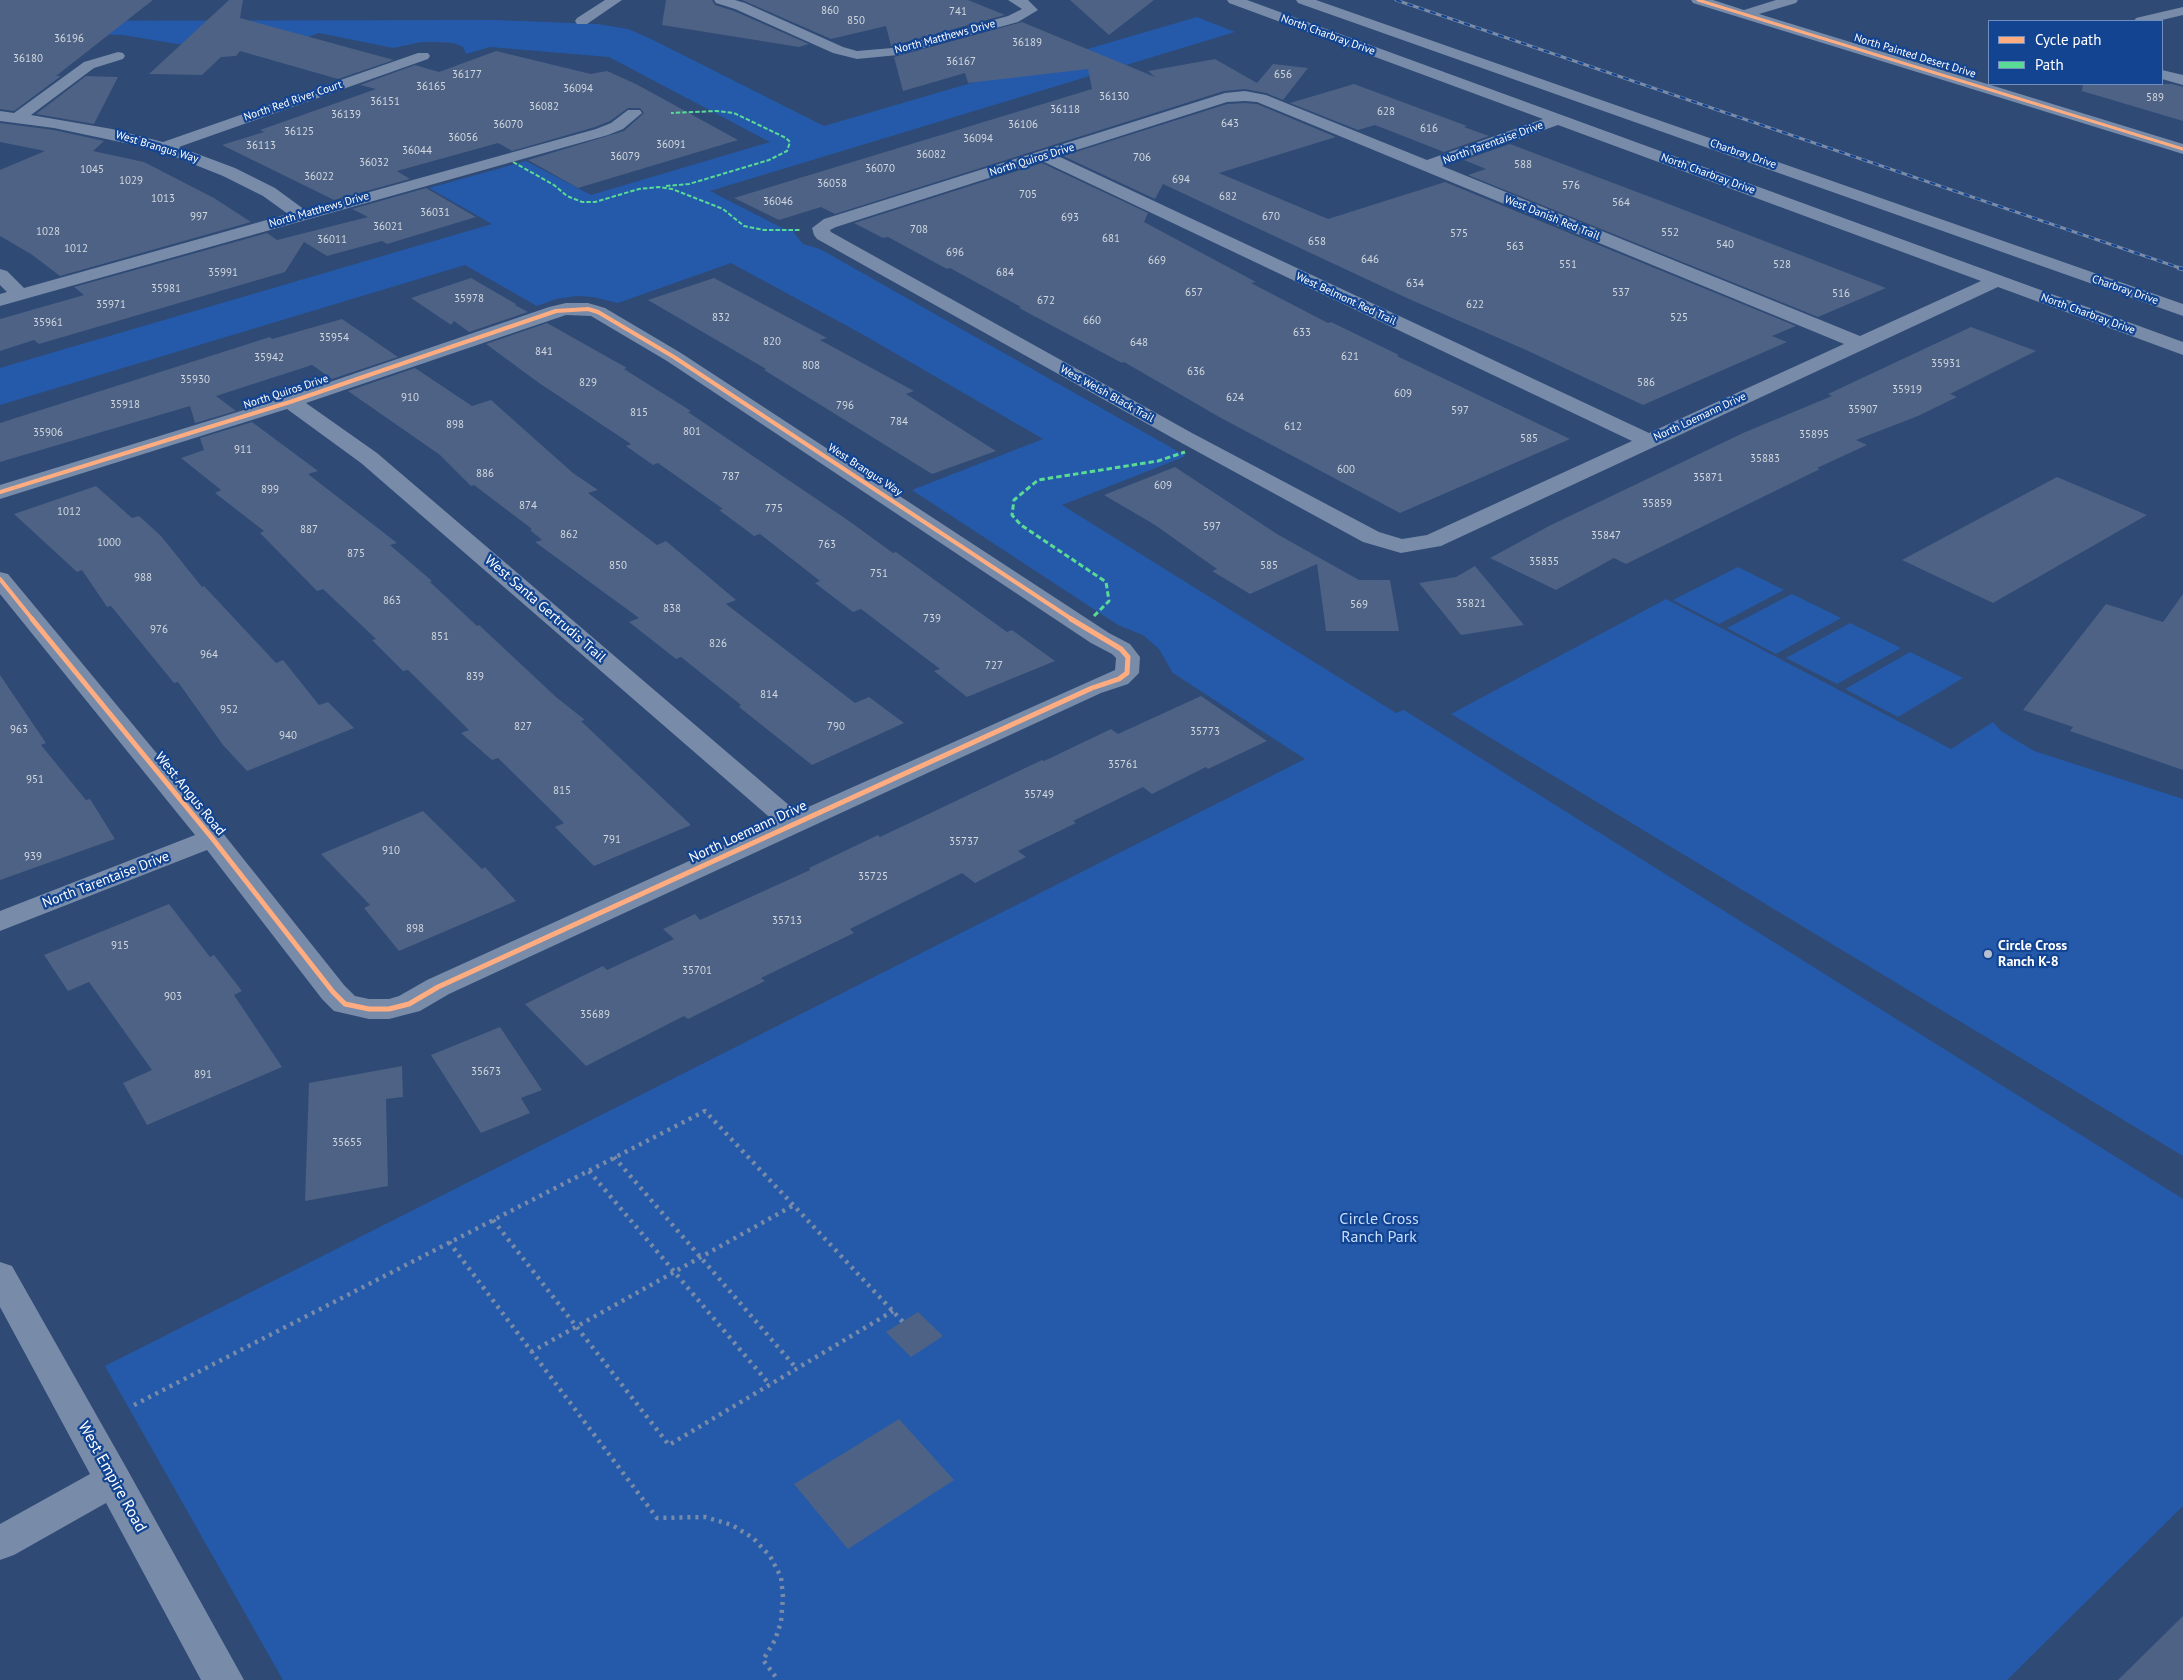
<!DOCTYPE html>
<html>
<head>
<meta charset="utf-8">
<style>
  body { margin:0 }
  #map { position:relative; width:2183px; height:1680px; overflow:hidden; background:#2f4a75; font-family:"PT Sans",sans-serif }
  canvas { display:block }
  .legend { position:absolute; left:1988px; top:20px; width:175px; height:65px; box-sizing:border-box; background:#124492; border:1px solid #718fbe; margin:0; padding:6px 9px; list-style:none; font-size:15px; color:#fff }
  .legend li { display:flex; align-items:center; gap:10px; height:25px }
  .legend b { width:25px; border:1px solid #718fbe }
</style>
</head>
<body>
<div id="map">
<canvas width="2183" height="1680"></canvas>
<ul class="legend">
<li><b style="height:6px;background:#ffac80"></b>Cycle path</li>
<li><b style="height:6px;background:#5adb95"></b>Path</li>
</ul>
</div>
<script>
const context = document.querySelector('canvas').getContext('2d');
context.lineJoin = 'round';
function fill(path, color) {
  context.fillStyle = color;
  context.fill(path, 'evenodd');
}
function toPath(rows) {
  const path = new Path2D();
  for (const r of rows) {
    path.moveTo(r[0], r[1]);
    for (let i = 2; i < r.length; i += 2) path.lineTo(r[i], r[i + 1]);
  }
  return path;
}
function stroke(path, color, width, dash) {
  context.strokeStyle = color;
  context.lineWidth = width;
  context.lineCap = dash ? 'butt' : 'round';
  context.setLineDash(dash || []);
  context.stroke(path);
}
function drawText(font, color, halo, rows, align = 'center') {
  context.font = font + ' "PT Sans",sans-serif';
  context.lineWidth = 4.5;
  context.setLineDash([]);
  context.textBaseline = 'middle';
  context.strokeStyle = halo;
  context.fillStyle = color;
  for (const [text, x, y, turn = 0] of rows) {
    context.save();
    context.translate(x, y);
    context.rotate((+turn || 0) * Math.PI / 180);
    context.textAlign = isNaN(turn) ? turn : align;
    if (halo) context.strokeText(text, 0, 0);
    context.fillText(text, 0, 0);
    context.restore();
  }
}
const green = toPath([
  [1197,17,1235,32,710,191,784,229,796,229,794,233,803,244,820,249,1186,456,1062,505,1396,713,1404,710,2183,1199,2183,1506,2007,1680,283,1680,105,1366,1305,759,1173,673,1159,649,1143,635,1118,625,912,490,1043,439,862,334,731,263,618,303,593,297,576,296,556,299,537,306,465,265,0,405,0,368,492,224,429,188,526,161,591,195,770,142,609,57,490,47,466,54,463,47,454,43,438,42,421,42,393,48,319,33,297,41,177,44,123,35,0,32,0,21,495,20,597,24,628,29,651,39,824,126],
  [1738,567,1784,590,1719,624,1673,600],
  [1792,594,1841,618,1776,654,1727,628],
  [1666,599,1951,749,1993,722,2001,731,2034,751,2183,799,2183,1156,1451,714],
  [1850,623,1901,648,1837,684,1786,658],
  [1910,652,1963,678,1898,717,1845,689]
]);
const building = toPath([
  [0,0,153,0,56,76,61,76,14,111,0,109],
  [229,0,243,0,240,18,394,60,338,79,240,51,236,56,221,57,202,75,149,74],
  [666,0,712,0,715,5,734,11,809,44,799,47,662,25],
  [742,0,968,0,1005,15,891,46,886,26,831,39],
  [1070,0,1154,0,1109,35],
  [1022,22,1155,77,1148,71,1215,59,1257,83,1273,64,1308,68,1283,100,1266,93,1245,89,1224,91,835,214,821,207,779,220,734,198,1092,89,1088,69,968,83,965,73,903,91,894,57],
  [496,51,591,74,607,71,636,84,738,140,578,188,528,160,624,131,644,113,640,108,628,108,610,121,595,127,512,151,498,143,397,171,410,179,334,200,222,145,264,132,260,130,376,89,360,85,415,65,439,72],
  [86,76,118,77,94,124,36,114],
  [1354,84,1467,126,1464,127,1489,136,1444,152,1375,125,1358,130,1290,103],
  [2083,84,2172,84,2183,87,2183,121,2082,91],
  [1245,103,1257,104,1336,137,1219,173,1328,219,1445,182,1796,326,1772,336,1787,342,1643,405,1526,350,1409,299,1163,184,1155,199,1063,156,1227,104],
  [0,123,54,130,104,141,93,151,144,162,214,198,251,222,60,276,31,254,0,236,0,170,45,151,0,142],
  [1510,144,1661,201,1886,288,1818,317,1468,175,1486,169,1464,160],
  [1042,163,1148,213,1144,222,1256,282,1251,283,1328,323,1331,322,1399,355,1397,356,1570,439,1400,513,1221,418,1124,362,1122,363,1019,308,1021,307,950,268,947,269,888,237,883,238,854,223],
  [426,188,476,217,387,244,382,241,327,256,304,242,285,272,39,344,34,340,0,351,0,319,84,295,74,287,267,233,277,240,368,217,352,209],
  [471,278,516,304,515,305,528,312,469,332,454,321,451,325,411,298],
  [714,278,827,338,820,340,914,391,906,394,996,451,932,474,764,370,766,369,648,300],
  [342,319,398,357,332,379,312,365,216,396,236,411,195,423,190,406,0,462,0,423,270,337,272,339],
  [547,323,627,368,624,369,691,411,688,412,849,521,893,553,896,552,1007,632,1012,630,1055,661,967,697,934,671,940,669,861,609,853,612,815,583,820,581,760,534,754,536,719,510,723,509,658,463,653,465,626,446,631,444,539,383,486,344],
  [1971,327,2036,351,1950,394,1957,397,1918,416,1856,440,1867,445,1817,468,1820,469,1626,564,1614,558,1556,590,1490,558,1549,526,1743,433,1832,396,1828,394],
  [415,368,472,406,491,400,573,473,598,490,588,493,657,545,666,541,736,600,726,604,855,703,869,697,904,723,812,765,739,707,741,705,681,657,676,659,629,622,639,618,535,542,542,540,530,530,532,529,474,485,471,486,440,455,348,391],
  [252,422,318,471,308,474,397,543,390,545,432,581,430,582,477,626,479,625,556,697,585,720,581,721,691,825,594,866,555,827,564,823,498,758,492,760,461,733,469,730,408,670,403,671,372,640,376,639,323,589,317,591,260,533,264,531,215,493,221,490,181,458,204,450,200,438],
  [1175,467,1277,534,1359,580,1390,580,1399,631,1326,631,1317,564,1250,594,1212,571,1217,569,1155,525,1104,495],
  [2057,477,2147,515,1993,603,1902,560],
  [96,486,132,518,139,516,161,536,202,587,204,586,276,663,283,660,319,705,328,702,354,728,247,771,223,745,178,682,174,683,111,606,107,607,82,570,77,572,14,514],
  [1475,566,1524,625,1461,635,1419,583,1456,577],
  [2183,594,2183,770,2070,731,2073,727,2023,710,2106,604,2163,622],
  [0,675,46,743,41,745,86,800,90,799,115,839,0,880],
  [1201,696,1267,741,1208,769,1206,767,1152,794,1143,787,1073,821,1076,823,1018,851,1026,857,975,883,962,873,850,929,854,933,761,978,765,981,688,1019,684,1016,586,1066,525,1004,603,966,607,970,674,939,663,929,695,914,700,920,810,870,809,868,878,835,880,837,1042,760,1044,761,1111,729,1118,734],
  [423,811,482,869,485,867,516,901,399,951,364,908,370,905,321,854],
  [169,904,210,957,214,955,242,991,234,995,282,1067,147,1125,123,1083,152,1070,89,982,68,991,44,955],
  [500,1027,542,1090,521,1098,530,1113,481,1133,431,1055],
  [402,1066,403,1097,386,1099,388,1186,305,1201,309,1083],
  [918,1312,943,1336,911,1357,886,1332],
  [899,1419,954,1480,848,1549,794,1484],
  [2183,1616,2183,1680,2118,1680]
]);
const path = toPath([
  [614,1157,797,1369],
  [589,1171,770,1385],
  [493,1220,669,1445,893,1311],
  [449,1242,657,1518,705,1517,732,1525,753,1538,770,1556,781,1577,783,1597,781,1622,775,1640,763,1660,778,1680],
  [531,1352,794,1205],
  [134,1405,705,1111,903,1322]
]);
const minor = toPath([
  [605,0,622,0,587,24,577,24,575,21,577,18,605,0],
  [714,0,735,0,745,3,843,47,857,51,892,48,1008,16,1022,9,1008,0,1028,0,1038,10,1018,22,898,55,857,59,833,53,735,9,716,3,714,0],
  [1227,0,1247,0,2183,342,2183,355,1998,287,1441,546,1401,553,1363,542,1178,441,817,239,814,235,812,228,824,219,1225,93,1245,91,1266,95,1427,160,1543,119,1229,3,1227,0],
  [1245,101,1257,102,1844,344,1649,433,1058,156,1227,102,1245,101],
  [1558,125,1981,281,1860,336,1442,166,1558,125],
  [1042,161,1632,441,1427,535,1402,539,1379,532,1192,433,831,232,830,230,836,227,1042,161],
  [1296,0,1316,0,2183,304,2183,316,1298,3,1296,0],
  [1691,0,1713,0,1744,10,1776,0,1798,0,1796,3,1759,14,2183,144,2183,154,1693,3,1691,0],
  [2183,7,2183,15,2158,21,2134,21,2136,18,2183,7],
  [118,52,123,53,125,56,123,59,94,68,31,115,112,129,163,142,418,53,428,53,430,56,428,59,179,147,235,168,275,188,305,210,596,129,611,123,628,110,640,110,642,113,623,129,608,135,0,306,0,294,7,292,0,285,0,269,7,271,24,288,288,214,263,196,223,176,158,150,54,128,0,121,0,111,14,113,84,62,118,52],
  [2162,70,2183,75,2183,85,2162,79,2162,70],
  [566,303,588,303,605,308,681,353,1109,633,1130,644,1140,657,1139,673,1128,684,1101,693,804,830,449,994,420,1011,389,1019,369,1019,334,1011,322,999,207,850,0,931,0,911,195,835,0,594,0,572,8,574,222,832,344,985,355,996,369,999,389,999,399,996,427,980,775,822,361,463,287,409,0,499,0,485,283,398,549,307,566,303],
  [566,315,591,316,667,361,1091,643,1112,654,1116,658,1115,670,797,812,377,453,306,403,566,315],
  [0,1262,12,1266,127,1469,244,1680,201,1680,106,1503,14,1555,0,1560,0,1524,90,1474,0,1307,0,1262]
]);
const railFar1 = toPath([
  [1396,0,2183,269]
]);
const rail = toPath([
  [2179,268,2183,269]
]);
const quietFar1 = toPath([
  [513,162,554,185,567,196,582,202,595,202,639,189,659,187,672,189,723,209,744,226,764,230,800,230],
  [666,186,689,184,769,160,787,151,790,142,786,138,734,113,716,111,671,113]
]);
const quiet = toPath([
  [1094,616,1109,601,1106,582,1021,525,1012,515,1014,500,1038,480,1158,461,1185,452]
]);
const cyclewayFar2 = toPath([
  [1698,0,2183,149]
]);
const cyclewayFar1 = toPath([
  [0,492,290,402,556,311,588,309,598,312,674,357,1073,620],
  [0,579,33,620]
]);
const cycleway = toPath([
  [32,619,212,838,333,992,345,1004,369,1009,389,1009,409,1004,438,987,1092,688,1119,679,1127,673,1128,657,1121,649,1071,619]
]);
const markers = [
  [1988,954,5,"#b6c0cf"]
];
const numberNames = [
  ["860",830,11],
  ["741",958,12],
  ["850",856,21],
  ["36196",69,39],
  ["36189",1027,43],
  ["36180",28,59],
  ["36167",961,62],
  ["36177",467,75],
  ["656",1283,75],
  ["36165",431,87],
  ["36094",578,89],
  ["36130",1114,97],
  ["589",2155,98],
  ["36151",385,102],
  ["36082",544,107],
  ["36118",1065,110],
  ["628",1386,112],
  ["36139",346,115],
  ["643",1230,124],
  ["36070",508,125],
  ["36106",1023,125],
  ["616",1429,129],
  ["36125",299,132],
  ["36056",463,138],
  ["36094",978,139],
  ["36091",671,145],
  ["36113",261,146],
  ["36044",417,151],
  ["36082",931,155],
  ["36079",625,157],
  ["706",1142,158],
  ["36032",374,163],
  ["588",1523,165],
  ["36070",880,169],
  ["1045",92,170],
  ["36022",319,177],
  ["694",1181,180],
  ["1029",131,181],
  ["36058",832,184],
  ["576",1571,186],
  ["705",1028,195],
  ["682",1228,197],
  ["1013",163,199],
  ["36046",778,202],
  ["564",1621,203],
  ["36031",435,213],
  ["997",199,217],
  ["670",1271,217],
  ["693",1070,218],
  ["36021",388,227],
  ["708",919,230],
  ["1028",48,232],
  ["552",1670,233],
  ["575",1459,234],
  ["681",1111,239],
  ["36011",332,240],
  ["658",1317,242],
  ["540",1725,245],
  ["563",1515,247],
  ["1012",76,249],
  ["696",955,253],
  ["646",1370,260],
  ["669",1157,261],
  ["551",1568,265],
  ["528",1782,265],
  ["35991",223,273],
  ["684",1005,273],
  ["634",1415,284],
  ["35981",166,289],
  ["657",1194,293],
  ["537",1621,293],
  ["516",1841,294],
  ["35978",469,299],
  ["672",1046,301],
  ["35971",111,305],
  ["622",1475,305],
  ["832",721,318],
  ["525",1679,318],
  ["660",1092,321],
  ["35961",48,323],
  ["633",1302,333],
  ["35954",334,338],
  ["820",772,342],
  ["648",1139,343],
  ["841",544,352],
  ["621",1350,357],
  ["35942",269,358],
  ["35931",1946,364],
  ["808",811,366],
  ["636",1196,372],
  ["35930",195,380],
  ["829",588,383],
  ["586",1646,383],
  ["35919",1907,390],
  ["609",1403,394],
  ["910",410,398],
  ["624",1235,398],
  ["35918",125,405],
  ["796",845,406],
  ["35907",1863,410],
  ["597",1460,411],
  ["815",639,413],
  ["784",899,422],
  ["898",455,425],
  ["612",1293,427],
  ["801",692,432],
  ["35906",48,433],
  ["35895",1814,435],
  ["585",1529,439],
  ["911",243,450],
  ["35883",1765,459],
  ["600",1346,470],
  ["886",485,474],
  ["787",731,477],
  ["35871",1708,478],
  ["609",1163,486],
  ["899",270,490],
  ["35859",1657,504],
  ["874",528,506],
  ["775",774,509],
  ["1012",69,512],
  ["597",1212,527],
  ["887",309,530],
  ["862",569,535],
  ["35847",1606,536],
  ["1000",109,543],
  ["763",827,545],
  ["875",356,554],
  ["35835",1544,562],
  ["850",618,566],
  ["585",1269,566],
  ["751",879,574],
  ["988",143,578],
  ["863",392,601],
  ["35821",1471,604],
  ["569",1359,605],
  ["838",672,609],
  ["739",932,619],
  ["976",159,630],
  ["851",440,637],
  ["826",718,644],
  ["964",209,655],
  ["727",994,666],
  ["839",475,677],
  ["814",769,695],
  ["952",229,710],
  ["827",523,727],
  ["790",836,727],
  ["963",19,730],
  ["35773",1205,732],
  ["940",288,736],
  ["35761",1123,765],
  ["951",35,780],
  ["815",562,791],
  ["35749",1039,795],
  ["791",612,840],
  ["35737",964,842],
  ["910",391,851],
  ["939",33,857],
  ["35725",873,877],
  ["35713",787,921],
  ["898",415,929],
  ["915",120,946],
  ["35701",697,971],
  ["903",173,997],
  ["35689",595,1015],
  ["35673",486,1072],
  ["891",203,1075],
  ["35655",347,1143]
];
const farStreetnames = [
  ["North Charbray Drive",1328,35,20],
  ["North Matthews Drive",945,37,-15],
  ["North Painted Desert Drive",1915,56,17],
  ["North Red River Court",293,101,-19],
  ["North Tarentaise Drive",1493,143,-20],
  ["West Brangus Way",157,147,17],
  ["Charbray Drive",1743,154,19],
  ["North Quiros Drive",1032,160,-17],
  ["North Charbray Drive",1708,174,20],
  ["North Matthews Drive",319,210,-16],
  ["West Danish Red Trail",1552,218,22],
  ["Charbray Drive",2125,290,19],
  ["West Belmont Red Trail",1346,299,25],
  ["North Charbray Drive",2088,314,20],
  ["North Quiros Drive",286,392,-18],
  ["West Welsh Black Trail",1107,394,29],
  ["North Loemann Drive",1700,417,-25],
  ["West Brangus Way",865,470,33]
];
const streetNames = [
  ["West Santa Gertrudis Trail",545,609,41],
  ["West Angus Road",190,794,51],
  ["North Loemann Drive",748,832,-25],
  ["North Tarentaise Drive",106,880,-21]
];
const poiNames = [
  ["Circle Cross",1998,946],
  ["Ranch K-8",1998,962]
];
const nearParknames = [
  ["Circle Cross",1379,1219],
  ["Ranch Park",1379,1237]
];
const nearStreetnames = [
  ["West Empire Road",112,1477,61]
];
fill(green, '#255aaa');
fill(building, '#4d6284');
stroke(path, '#788ba8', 4.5, [3, 5]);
fill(minor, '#788ba8');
stroke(railFar1, '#7a8ba7', 3);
stroke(rail, '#7a8ba7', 4.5);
stroke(railFar1, '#124492', 2, [6]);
stroke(rail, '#124492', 3, [9]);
stroke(quietFar1, '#5adb95', 2, [4.5, 2]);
stroke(quiet, '#5adb95', 3, [5.5, 3]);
stroke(cyclewayFar2, '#ffac80', 3);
stroke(cyclewayFar1, '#ffac80', 4);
stroke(cycleway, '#ffac80', 5);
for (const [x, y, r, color] of markers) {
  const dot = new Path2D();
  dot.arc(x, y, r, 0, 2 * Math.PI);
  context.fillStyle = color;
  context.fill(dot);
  stroke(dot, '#124492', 2);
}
drawText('11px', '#d2d8e0', null, numberNames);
drawText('11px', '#fff', '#124492', farStreetnames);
drawText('14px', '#fff', '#124492', streetNames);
drawText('bold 14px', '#fff', '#124492', poiNames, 'left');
drawText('16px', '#c7ddfd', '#124492', nearParknames);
drawText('16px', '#fff', '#124492', nearStreetnames);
</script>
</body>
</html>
